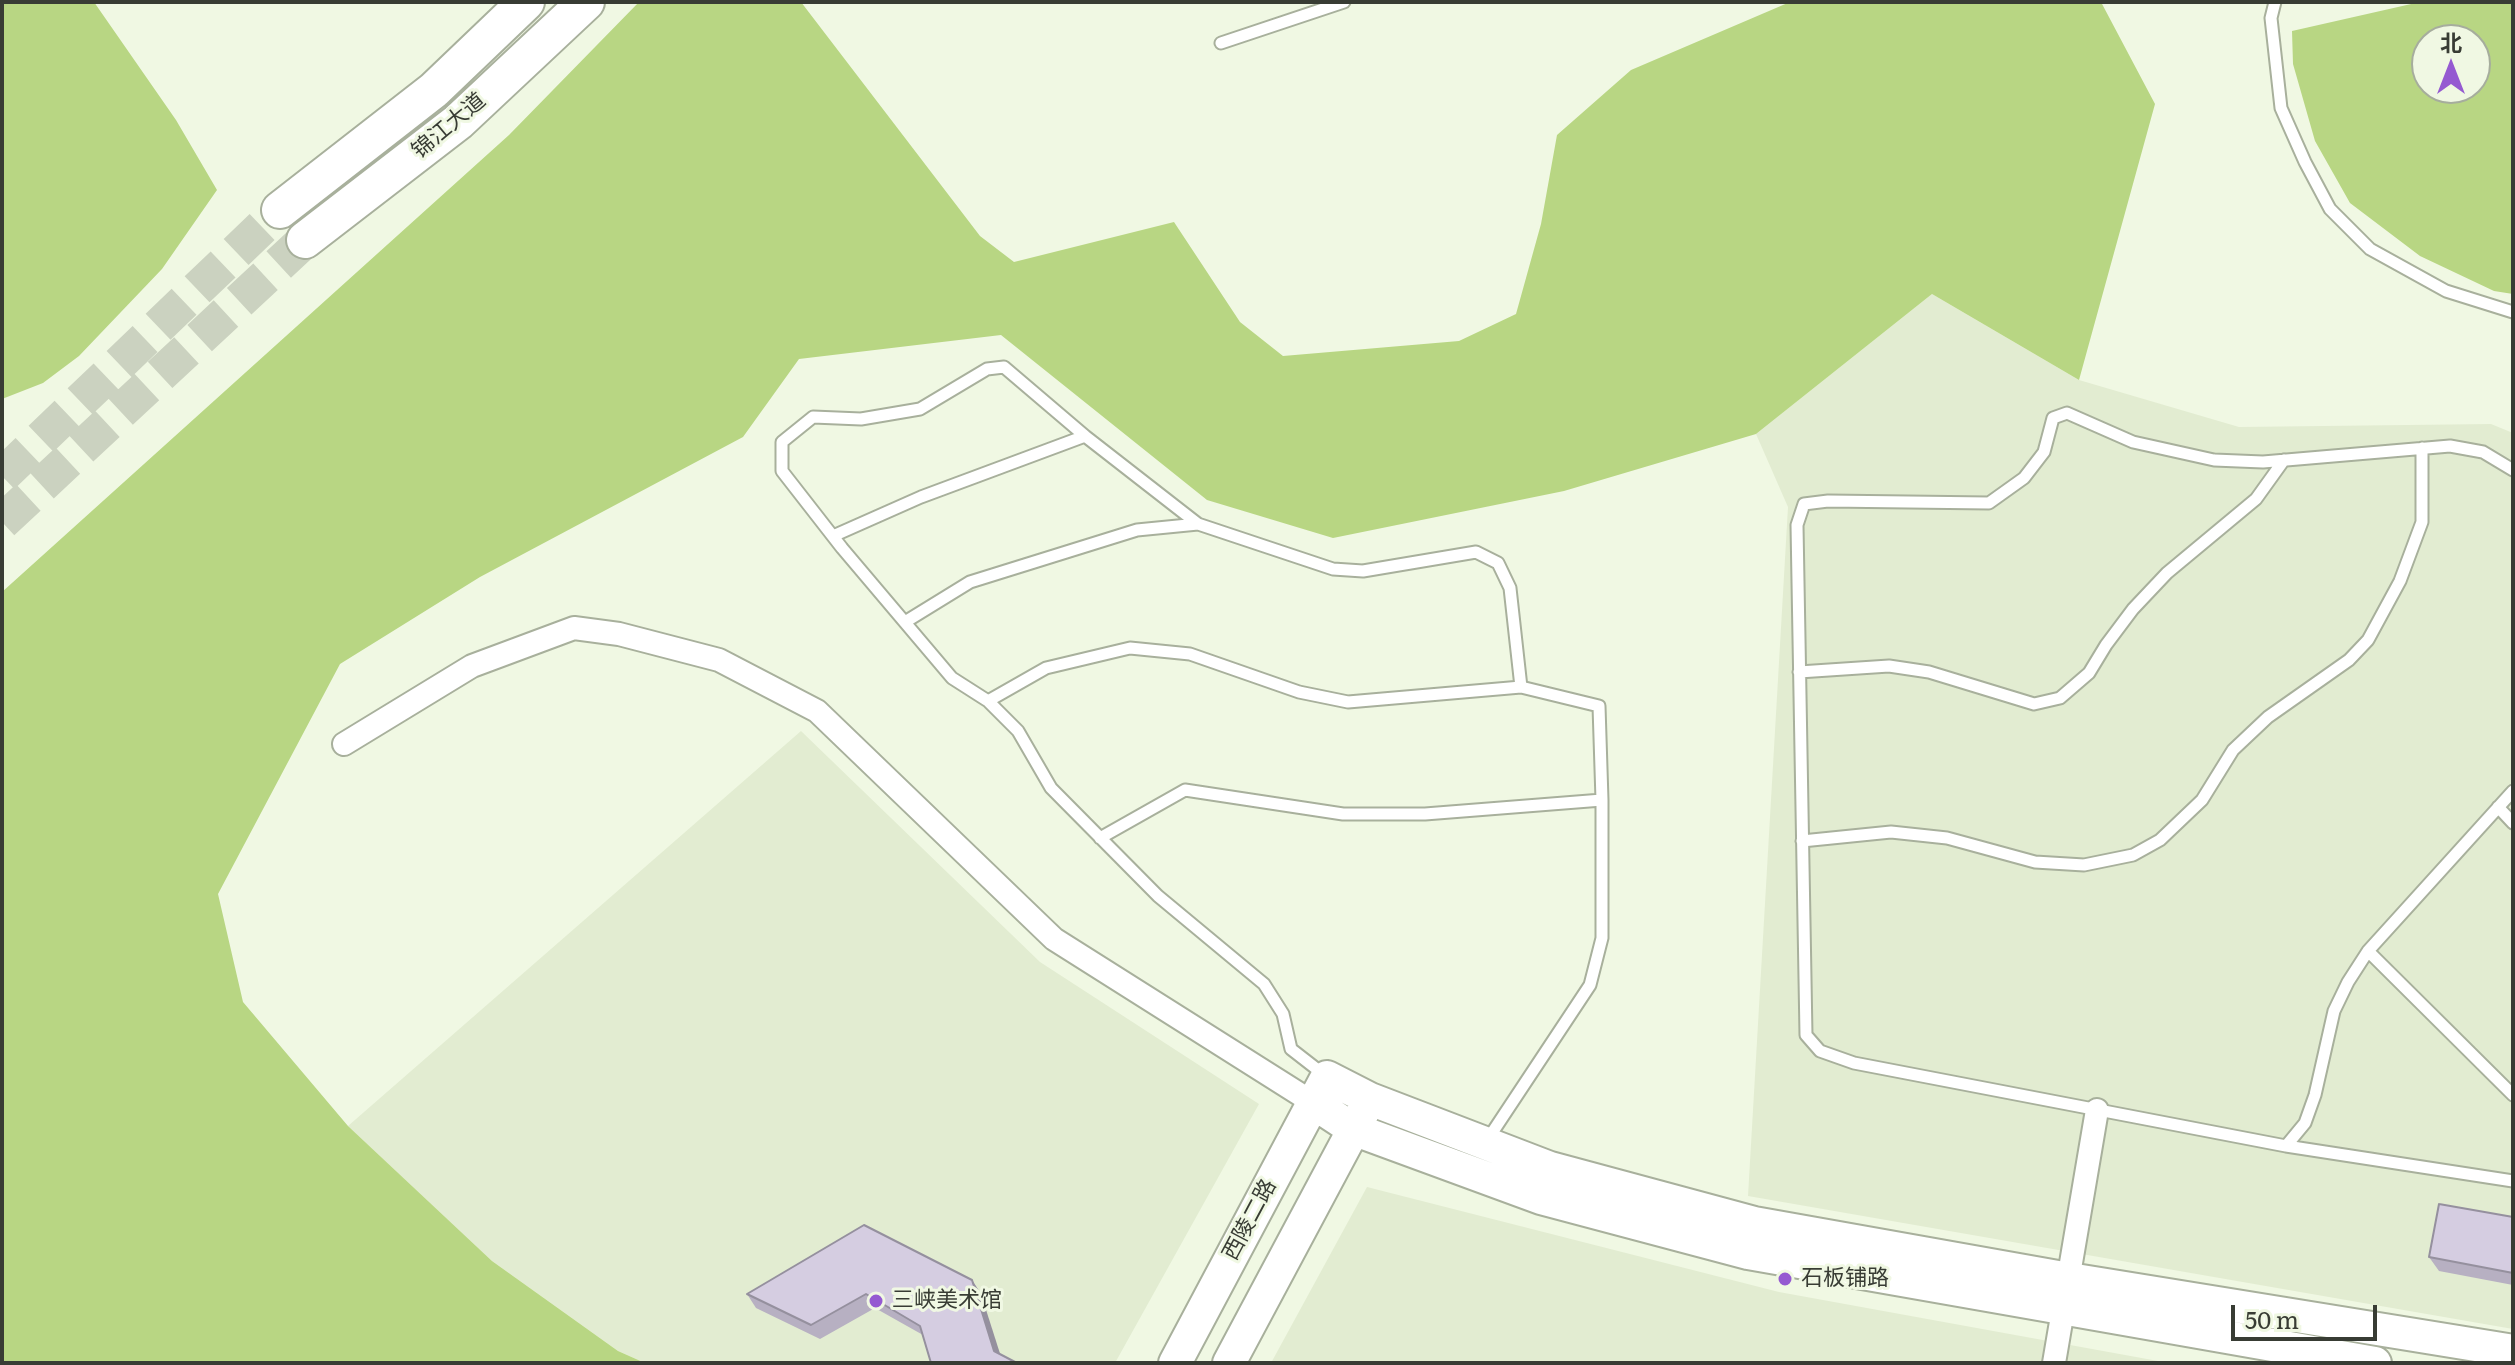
<!DOCTYPE html>
<html>
<head>
<meta charset="utf-8">
<style>
  body { margin:0 }
  #map { position:relative; width:2515px; height:1365px; overflow:hidden; background:#f0f8e3; font-family:Literata,"Noto Sans SC",serif }
  canvas { display:block }
  .frame { position:absolute; inset:0; border:4px solid #383c34; pointer-events:none }
  .north { position:absolute; left:2411px; top:24px; width:80px; height:80px; box-sizing:border-box; background:#f0f8e3; border:2px solid #a6ad9d; border-radius:50%; rotate:0deg; font-size:22px; font-weight:700; line-height:32px; text-align:center; color:#383c34 }
  .north::after { content:''; display:block; margin:auto; width:28px; height:36px; background:#955ad1; clip-path:polygon(50% 0,100% 100%,50% 72%,0 100%) }
  .scale { position:absolute; left:2231px; top:1305px; width:146px; height:36px; box-sizing:border-box; border:4px solid #383c34; border-top:0; padding-left:10px; font-size:24px; line-height:28px; white-space:nowrap; color:#383c34; -webkit-text-stroke:6px #f0f8e3; paint-order:stroke }
</style>
</head>
<body>
<div id="map">
<canvas width="2515" height="1365"></canvas>
<div class="frame"></div>
<div class="north">北</div>
<div class="scale">50 m</div>
</div>
<script>
const context = document.querySelector('canvas').getContext('2d');
context.lineJoin = 'round';
function fill(path, color) {
  context.fillStyle = color;
  context.fill(path, 'evenodd');
}
function toPath(rows) {
  const path = new Path2D();
  for (const r of rows) {
    path.moveTo(r[0], r[1]);
    for (let i = 2; i < r.length; i += 2) path.lineTo(r[i], r[i + 1]);
  }
  return path;
}
function stroke(path, color, width, dash) {
  context.strokeStyle = color;
  context.lineWidth = width;
  context.lineCap = dash ? 'butt' : 'round';
  context.setLineDash(dash || []);
  context.stroke(path);
}
function drawText(font, color, halo, rows, align = 'center') {
  context.font = font + ' Literata,"Noto Sans SC",serif';
  context.lineWidth = 6;
  context.setLineDash([]);
  context.textBaseline = 'middle';
  context.strokeStyle = halo;
  context.fillStyle = color;
  for (const [text, x, y, turn = 0] of rows) {
    context.save();
    context.translate(x, y);
    context.rotate((+turn || 0) * Math.PI / 180);
    context.textAlign = isNaN(turn) ? turn : align;
    if (halo) context.strokeText(text, 0, 0);
    context.fillText(text, 0, 0);
    context.restore();
  }
}
const built = toPath([
  [1932,294,2079,380,2239,427,2491,424,2513,433,2513,1329,1748,1196,1788,507,1756,434],
  [801,731,1040,962,1259,1104,1115,1363,645,1363,618,1351,492,1261,348,1126],
  [1367,1187,1779,1292,2169,1363,1271,1363]
]);
const green = toPath([
  [2,2,94,2,176,120,217,190,162,269,79,356,43,383,2,399],
  [639,2,801,2,980,236,1014,262,1174,222,1240,322,1283,356,1459,341,1516,314,1541,224,1557,135,1631,70,1790,2,2101,2,2155,104,2079,380,1932,294,1756,434,1564,491,1333,538,1207,500,1001,335,799,359,743,437,480,577,340,664,218,894,243,1002,348,1126,492,1261,618,1351,645,1363,2,1363,2,592,509,135],
  [2420,2,2513,2,2513,294,2494,291,2420,256,2350,203,2315,141,2293,64,2292,31],
  [2427,40,2475,40,2475,88,2427,88]
]);
const primaryTunnel = toPath([
  [2,476,280,210],
  [2,522,305,240]
]);
const service = toPath([
  [2275,2,2271,18,2281,108,2305,162,2330,209,2370,249,2446,291,2513,312],
  [1221,43,1344,2],
  [1085,436,1004,367,987,369,920,409,861,419,813,417,782,442,782,471,842,548,952,678,988,701,1018,731,1051,788,1158,896,1264,984,1283,1014,1291,1049,1327,1077],
  [2513,470,2483,452,2450,446,2263,462,2214,460,2133,442,2067,413,2053,418,2044,452,2024,478,1989,503,1828,501,1804,504,1797,525,1806,1035,1820,1051,1854,1063,2286,1146,2513,1181],
  [833,536,921,497,1085,436,1198,524],
  [905,622,970,582,1137,530,1198,524,1333,569,1363,571,1476,552,1498,563,1510,588,1521,687],
  [1799,672,1889,666,1929,672,2034,704,2060,698,2089,673,2106,645,2133,609,2167,573,2256,499,2284,460],
  [988,701,1046,668,1130,648,1190,654,1299,692,1348,702,1521,687,1599,706,1602,800],
  [2498,807,2513,823],
  [1100,838,1185,790,1343,814,1425,814,1602,800,1602,938,1590,985,1486,1142],
  [1802,841,1891,832,1947,838,2035,862,2084,865,2133,855,2160,840,2202,800,2233,750,2268,717,2349,660,2368,640,2400,581,2422,522,2422,448],
  [2368,951,2513,1095],
  [2286,1146,2305,1123,2315,1095,2334,1011,2348,982,2368,951,2513,791]
]);
const minor = toPath([
  [344,744,472,666,574,628,619,634,719,660,817,711,1054,939,1312,1102],
  [2054,1363,2097,1110]
]);
const secondary = toPath([
  [1312,1102,1353,1129,1541,1198,1748,1253,2375,1363],
  [1175,1363,1327,1077,1370,1099,1550,1168,1754,1223,2069,1279,2513,1351],
  [1229,1363,1363,1112]
]);
const primary = toPath([
  [280,210,434,90,526,2],
  [305,240,458,122,586,2]
]);
const wall = toPath([
  [2513,1217,2513,1285,2439,1271,2429,1257],
  [972,1280,981,1294,923,1335,875,1308,820,1339,756,1308,747,1294]
]);
const shadedWall = toPath([
  [972,1280,981,1294,1003,1363,994,1351]
]);
const building = toPath([
  [2439,1204,2513,1217,2513,1273,2429,1257,2439,1204],
  [864,1225,972,1280,994,1351,1017,1363,931,1363,920,1326,866,1294,811,1325,747,1294,864,1225]
]);
const markers = [
  [1785,1279,8,"#955ad1"],
  [876,1301,8,"#955ad1"]
];
const streetNames = [
  ["锦江大道",449,126,-40],
  ["西陵二路",1250,1220,-62]
];
const poiNames = [
  ["石板铺路",1801,1279],
  ["三峡美术馆",892,1301]
];
fill(built, '#e2ecd1');
fill(green, '#b8d683');
stroke(primaryTunnel, '#cbd2c0', 36, [36, 18]);
stroke(service, '#a8b09c', 15);
stroke(minor, '#a8b09c', 26);
stroke(secondary, '#a8b09c', 36);
stroke(primary, '#a8b09c', 40);
stroke(service, '#fff', 11);
stroke(minor, '#fff', 22);
stroke(secondary, '#fff', 32);
stroke(primary, '#fff', 36);
fill(wall, '#b7b0c2');
fill(shadedWall, '#95909e');
fill(building, '#d5cde1');
stroke(building, '#95909e', 2);
for (const [x, y, r, color] of markers) {
  const dot = new Path2D();
  dot.arc(x, y, r, 0, 2 * Math.PI);
  context.fillStyle = color;
  context.fill(dot);
  stroke(dot, '#f0f8e3', 3);
}
drawText('22px', '#383c34', '#f0f8e3', streetNames);
drawText('22px', '#383c34', '#f0f8e3', poiNames, 'left');
</script>
</body>
</html>
